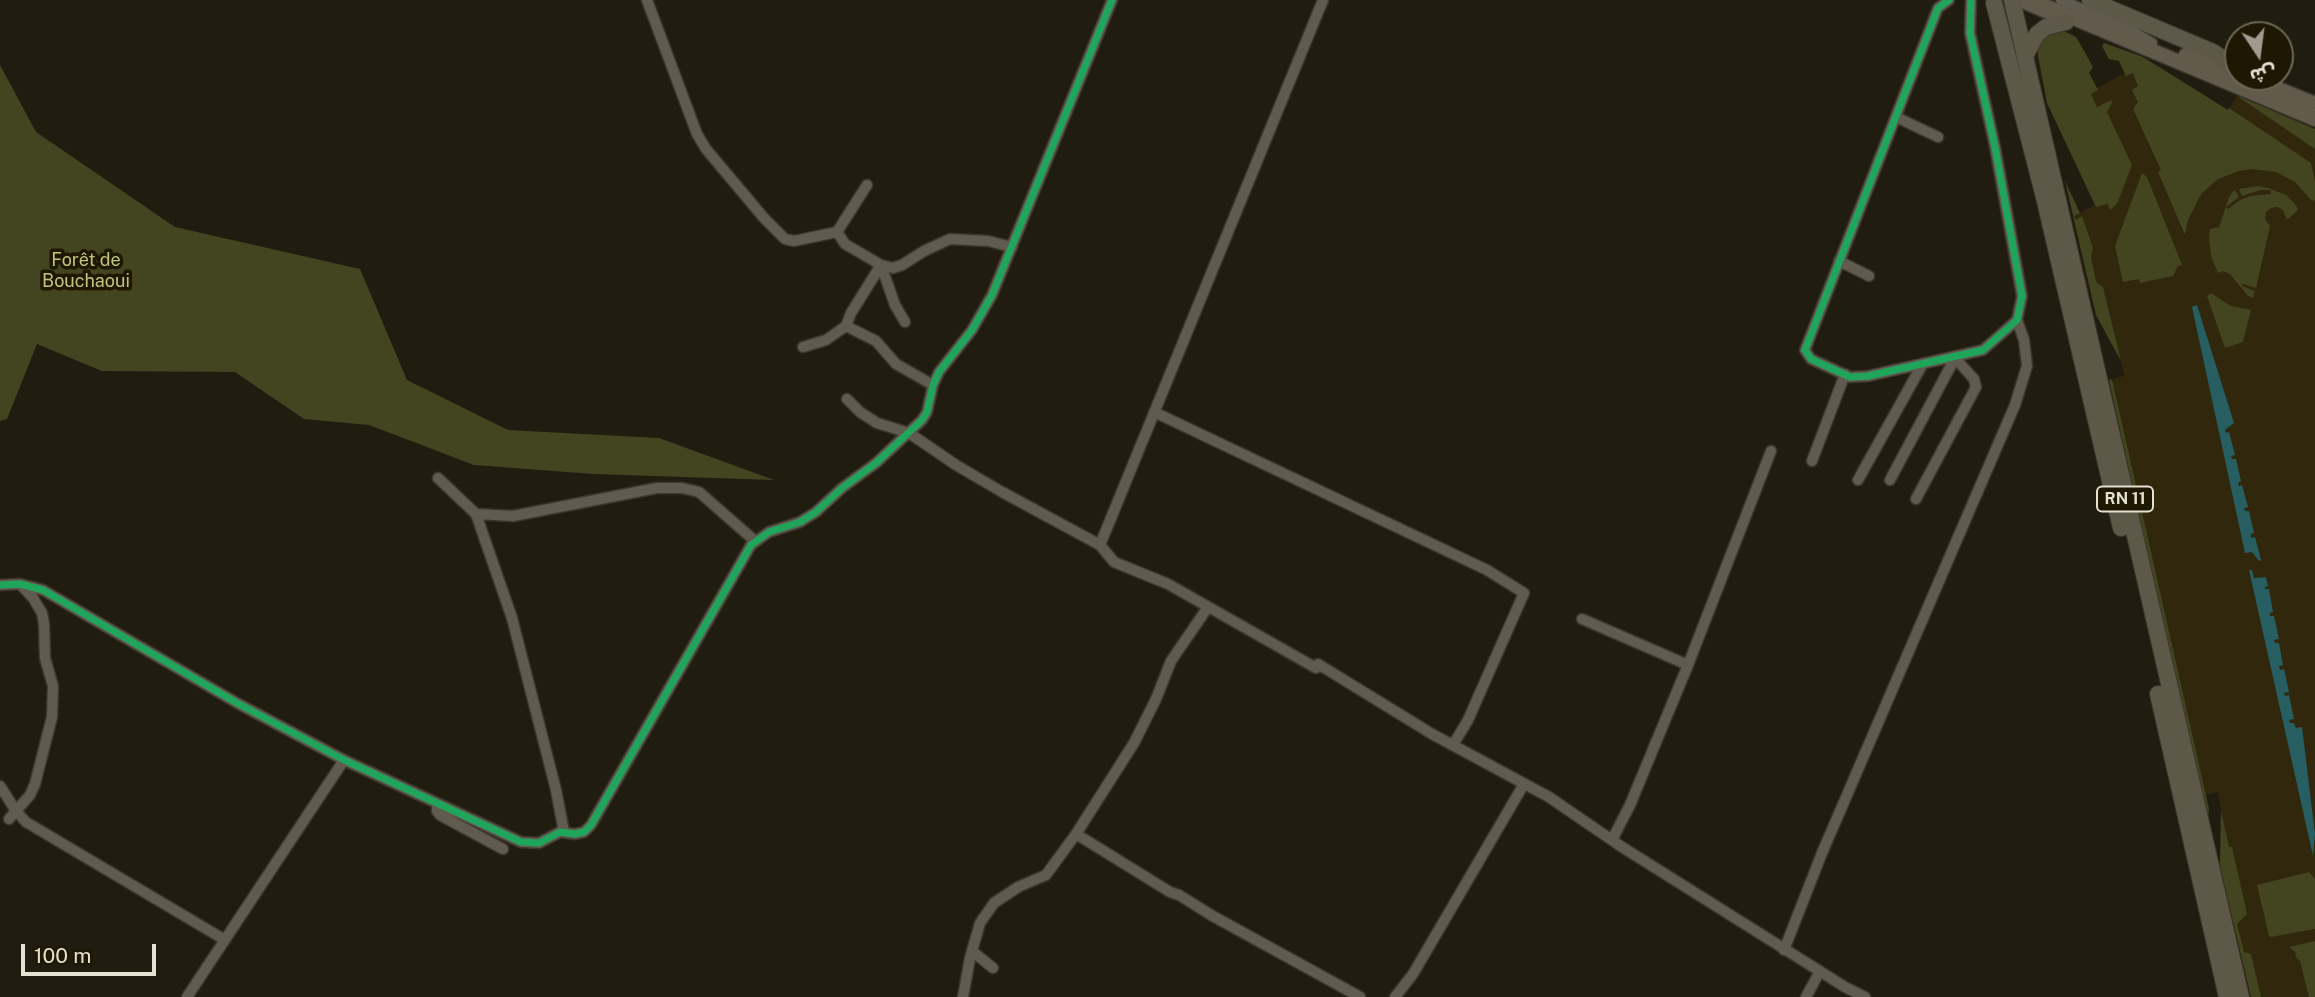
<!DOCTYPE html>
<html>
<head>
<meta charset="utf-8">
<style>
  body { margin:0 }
  #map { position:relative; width:2315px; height:997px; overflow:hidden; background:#211c10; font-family:"Public Sans","Noto Sans Arabic",sans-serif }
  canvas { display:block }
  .north { position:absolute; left:2224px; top:21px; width:70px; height:70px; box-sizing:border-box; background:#1e1702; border:2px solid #6d6755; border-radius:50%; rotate:167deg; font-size:19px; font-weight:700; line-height:28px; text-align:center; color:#e4e0d2 }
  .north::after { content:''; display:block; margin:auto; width:24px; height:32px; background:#a09b8e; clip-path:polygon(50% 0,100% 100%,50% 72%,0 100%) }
  .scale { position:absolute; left:21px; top:944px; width:135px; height:32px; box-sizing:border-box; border:4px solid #e4e0d2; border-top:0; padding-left:9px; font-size:21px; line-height:24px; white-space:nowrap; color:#e4e0d2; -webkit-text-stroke:5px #1e1702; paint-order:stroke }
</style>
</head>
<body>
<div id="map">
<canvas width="2315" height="997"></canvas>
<div class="north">ش</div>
<div class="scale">100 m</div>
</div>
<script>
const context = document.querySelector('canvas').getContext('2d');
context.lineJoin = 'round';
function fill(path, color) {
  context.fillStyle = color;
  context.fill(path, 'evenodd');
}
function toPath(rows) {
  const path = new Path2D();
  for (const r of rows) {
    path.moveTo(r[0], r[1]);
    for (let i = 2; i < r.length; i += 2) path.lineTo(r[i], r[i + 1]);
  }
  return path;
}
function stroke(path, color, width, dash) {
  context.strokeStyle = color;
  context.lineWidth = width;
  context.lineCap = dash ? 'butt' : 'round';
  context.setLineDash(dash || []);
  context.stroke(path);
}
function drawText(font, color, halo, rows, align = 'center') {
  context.font = font + ' "Public Sans",sans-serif';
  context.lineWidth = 7;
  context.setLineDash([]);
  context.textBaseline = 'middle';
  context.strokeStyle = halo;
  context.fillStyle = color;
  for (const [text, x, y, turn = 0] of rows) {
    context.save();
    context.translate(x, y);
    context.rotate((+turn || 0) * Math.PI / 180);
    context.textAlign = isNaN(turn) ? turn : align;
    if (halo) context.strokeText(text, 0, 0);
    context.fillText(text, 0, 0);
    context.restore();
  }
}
const built = toPath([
  [2070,33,2081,44,2093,67,2089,73,2097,88,2125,73,2119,61,2109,59,2102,46,2104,43,2143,57,2228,110,2237,96,2315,129,2315,997,2251,997,2220,866,2221,809,2218,792,2205,795,2112,379,2124,376,2121,361,2096,315,2073,216,2095,205,2047,103,2037,55]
]);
const green = toPath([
  [2062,30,2076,37,2093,67,2089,73,2098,90,2091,94,2097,107,2111,100,2112,103,2107,112,2132,165,2117,204,2110,210,2108,204,2096,207,2047,103,2037,49,2047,35],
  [2104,43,2143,57,2228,110,2229,108,2311,163,2315,182,2315,200,2312,201,2295,182,2276,172,2252,169,2239,171,2218,179,2201,194,2188,220,2185,235,2158,172,2161,170,2133,109,2138,102,2132,90,2138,86,2133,73,2126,76,2119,61,2109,59,2102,46],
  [0,65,36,132,175,227,360,269,407,380,508,430,659,438,774,480,593,474,474,465,369,425,304,419,235,372,102,371,37,344,7,419,0,421],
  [2238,96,2315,129,2315,149,2237,96],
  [2142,173,2147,177,2182,265,2178,266,2173,276,2140,283,2139,279,2123,282,2115,246],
  [2065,181,2080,213,2074,216,2076,220,2082,216,2093,248,2091,257,2096,282,2103,287,2121,361,2096,315],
  [2258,186,2268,188,2286,195,2296,205,2298,210,2288,219,2286,218,2283,210,2278,207,2271,208,2266,212,2265,219,2270,226,2256,288,2243,284,2242,286,2255,291,2253,298,2248,296,2230,274,2223,271,2218,273,2211,256,2209,236,2210,229,2219,227,2229,197,2233,191,2235,190,2239,197,2226,207,2228,209,2240,200,2250,196,2271,194,2271,190,2260,190,2242,196,2239,189],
  [2211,293,2231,306,2251,310,2243,342,2225,348,2207,296],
  [2112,379,2209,809,2207,822,2109,380],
  [2221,811,2229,847,2232,847,2247,914,2237,924,2244,952,2251,954,2261,997,2251,997,2220,866],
  [2309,872,2315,879,2315,929,2271,937,2269,936,2257,885],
  [2315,941,2315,997,2309,997,2300,961,2295,956,2296,953,2289,947]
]);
const water = toPath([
  [2197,305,2234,423,2225,430,2226,433,2229,432,2235,455,2231,456,2232,459,2236,459,2241,481,2238,483,2239,486,2242,485,2248,507,2244,508,2245,511,2249,511,2254,533,2251,534,2251,538,2255,537,2261,560,2259,561,2252,552,2245,553,2192,307],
  [2249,570,2252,570,2254,578,2266,577,2268,586,2265,587,2265,589,2269,589,2273,612,2270,613,2270,616,2274,616,2279,639,2274,640,2275,643,2279,643,2283,665,2279,666,2280,670,2284,669,2289,692,2284,693,2285,696,2289,695,2294,719,2289,720,2290,723,2294,723,2296,728,2302,727,2315,834,2313,856]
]);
const minor = toPath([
  [647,0,697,134,706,149,764,218,785,239,794,241,837,232,867,185],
  [1949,0,1938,8,1805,350,1811,359,1850,377,1868,376,1983,350,2017,320,2022,296,1995,147,1970,33,1971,0],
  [2015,0,2067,22],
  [2061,0,2129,29,2152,43],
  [1896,117,1938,137],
  [837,232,845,244,881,265,893,268,902,265,924,251,950,239,988,241,1012,247],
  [1839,261,1869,276],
  [881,265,895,305,905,322],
  [846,326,876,341,896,364,933,385],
  [803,347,826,340,846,326,851,313,881,265],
  [847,399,860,412,877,423,909,433,956,465,1002,492,1100,545,1114,562,1168,584,1316,668],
  [1154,412,1487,570,1524,593,1468,720,1453,745],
  [1812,461,1845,374],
  [438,478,476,514,512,618,556,790,564,832],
  [1858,480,1922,365],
  [1890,480,1955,358,1974,379,1976,387,1916,499],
  [476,514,513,516,657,488,682,488,699,492,755,541],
  [1100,545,1323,0],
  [0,585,20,584,43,590,237,703,344,760,521,842,539,843,560,832,575,834,584,832,591,825,751,545,769,532,800,522,816,512,842,488,876,463,922,420,927,412,933,385,939,372,972,330,992,295,1112,0],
  [22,586,33,598,42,613,44,624,45,658,53,686,52,717,35,784,30,795,16,811,26,822,225,940],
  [1582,619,1688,665],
  [1318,664,1432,734,1549,797,1622,847,1845,987,1865,997],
  [0,786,16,811,9,819],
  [437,804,437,811,440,815,503,849],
  [1076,834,1170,892,1179,895,1211,915,1360,997],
  [1612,840,1630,805,1688,665,1771,451],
  [1784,950,1822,853,2015,405,2027,366,2024,340,2017,320],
  [972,951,993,968],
  [187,997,344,760],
  [963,997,970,958,980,923,994,903,1018,887,1046,875,1076,834,1134,743,1156,699,1171,661,1208,607],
  [1395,997,1413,974,1524,784],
  [1806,997,1820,971]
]);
const major = toPath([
  [2031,0,2315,119],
  [2186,55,2237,72],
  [2249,77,2315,104]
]);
const highway = toPath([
  [2012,0,2241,997],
  [2090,0,2213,52,2226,61,2234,71],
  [1994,3,2044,197,2121,528],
  [2025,56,2037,34,2046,27,2066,22],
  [2158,694,2227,997]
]);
const cycleway = toPath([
  [1949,0,1938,8,1805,350,1811,359,1850,377,1868,376,1983,350,2017,320,2022,296,1995,147,1970,33,1971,0],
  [0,585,20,584,43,590,237,703,344,760,521,842,539,843,560,832,575,834,584,832,591,825,751,545,769,532,800,522,816,512,842,488,876,463,922,420,927,412,933,385,939,372,972,330,992,295,1112,0]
]);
const shields = [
  [2125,499,56]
];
const shieldNames = [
  ["RN 11",2125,499]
];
const parkNames = [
  ["Forêt de",86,260],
  ["Bouchaoui",86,281]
];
fill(built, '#30270c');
fill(green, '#434420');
fill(water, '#265e62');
stroke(minor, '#3b372d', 13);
stroke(major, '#3b372d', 17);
stroke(highway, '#3b372d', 18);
stroke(minor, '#615a4e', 10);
stroke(major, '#625a4b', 14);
stroke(highway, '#5e5848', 16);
stroke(cycleway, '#20a55d', 7);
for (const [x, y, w] of shields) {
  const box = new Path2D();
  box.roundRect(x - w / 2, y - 12.5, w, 25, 5);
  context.fillStyle = '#1e1702';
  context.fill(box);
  stroke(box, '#e4e0d2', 2);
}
drawText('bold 16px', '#e4e0d2', null, shieldNames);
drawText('18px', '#c0c57e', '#1e1702', parkNames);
</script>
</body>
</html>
